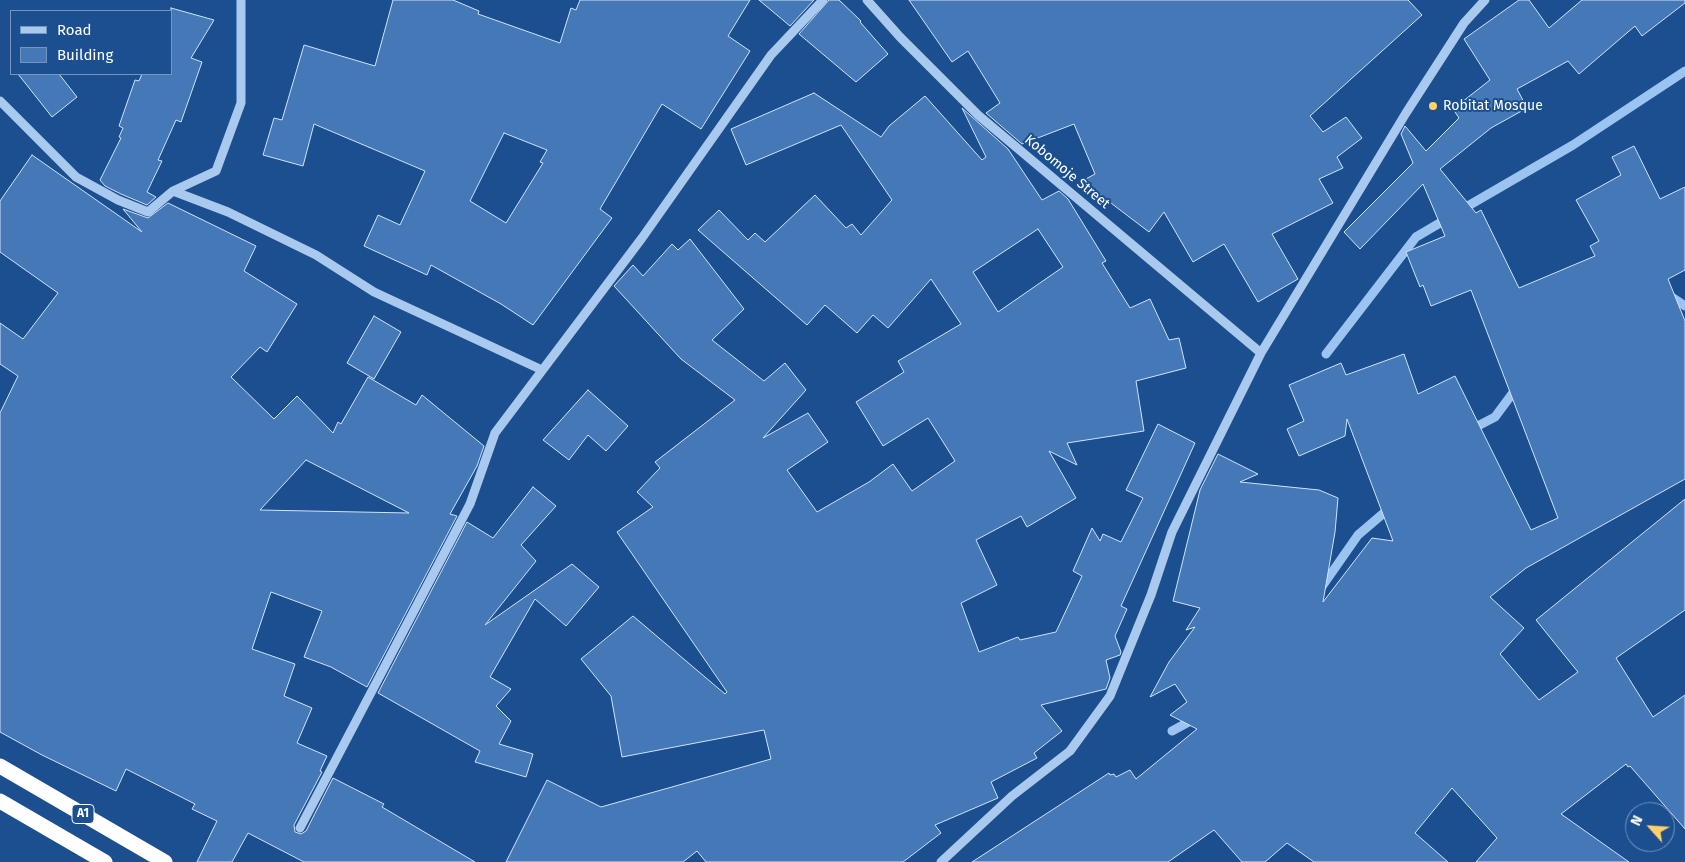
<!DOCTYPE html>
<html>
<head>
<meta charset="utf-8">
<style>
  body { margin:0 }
  #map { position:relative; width:1685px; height:862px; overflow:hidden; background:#1b4f8f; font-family:"Fira Sans",sans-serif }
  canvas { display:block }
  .legend { position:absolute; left:10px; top:10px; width:162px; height:65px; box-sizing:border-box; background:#1b4f8f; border:1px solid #7695bc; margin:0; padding:6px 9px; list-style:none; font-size:15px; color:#fff }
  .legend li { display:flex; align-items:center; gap:10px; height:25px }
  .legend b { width:25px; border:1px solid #7695bc }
  .north { position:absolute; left:1625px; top:802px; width:50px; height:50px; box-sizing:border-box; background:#1b4f8f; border:1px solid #7695bc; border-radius:50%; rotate:296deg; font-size:14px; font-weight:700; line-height:20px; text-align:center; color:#fff }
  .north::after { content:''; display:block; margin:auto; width:18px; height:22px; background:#ffd166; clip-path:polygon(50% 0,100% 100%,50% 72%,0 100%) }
</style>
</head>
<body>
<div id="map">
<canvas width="1685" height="862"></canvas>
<ul class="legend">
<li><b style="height:6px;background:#a9c9ee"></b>Road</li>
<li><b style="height:14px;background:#4478b7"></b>Building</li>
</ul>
<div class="north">N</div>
</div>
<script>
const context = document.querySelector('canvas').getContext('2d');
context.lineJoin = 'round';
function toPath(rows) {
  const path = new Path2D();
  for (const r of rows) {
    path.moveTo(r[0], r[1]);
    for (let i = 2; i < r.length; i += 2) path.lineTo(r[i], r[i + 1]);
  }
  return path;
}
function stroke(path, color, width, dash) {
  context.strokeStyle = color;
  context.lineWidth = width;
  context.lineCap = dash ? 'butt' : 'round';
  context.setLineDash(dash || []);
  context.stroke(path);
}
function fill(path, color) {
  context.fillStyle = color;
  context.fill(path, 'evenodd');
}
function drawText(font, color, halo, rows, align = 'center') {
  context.font = font + ' "Fira Sans",sans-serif';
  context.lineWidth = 4;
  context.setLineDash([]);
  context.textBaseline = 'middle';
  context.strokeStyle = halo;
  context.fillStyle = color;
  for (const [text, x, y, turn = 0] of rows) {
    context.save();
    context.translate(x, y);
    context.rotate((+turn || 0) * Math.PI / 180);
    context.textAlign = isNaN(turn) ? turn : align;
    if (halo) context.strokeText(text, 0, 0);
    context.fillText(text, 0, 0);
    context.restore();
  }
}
const stream = toPath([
  [1461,210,1573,145,1685,71],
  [1667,298,1670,296,1685,306],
  [1326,354,1416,237,1450,217],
  [1470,430,1495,417,1518,386],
  [1321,588,1358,535,1392,506],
  [1172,731,1196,718]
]);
const building = toPath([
  [393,0,453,0,479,11,478,14,560,43,571,8,576,10,580,0,750,0,728,36,750,51,701,129,662,104,600,209,612,218,533,325,501,304,431,265,427,275,364,246,378,215,400,225,425,171,314,124,303,166,263,155,274,118,282,120,304,45,375,66,393,0],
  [504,133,547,150,540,162,543,163,506,223,470,201,504,133],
  [759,0,814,0,790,26,759,0],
  [829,0,839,0,861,21,860,22,888,54,856,82,799,34,829,0],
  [909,0,1408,0,1422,15,1310,116,1323,132,1346,117,1362,138,1337,157,1343,168,1319,179,1333,203,1272,234,1298,279,1258,302,1224,244,1193,262,1164,212,1149,232,1082,181,1095,174,1074,124,1022,144,986,113,1000,103,968,51,952,62,909,0],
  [1519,0,1529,0,1549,28,1582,0,1685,0,1685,3,1642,36,1635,26,1579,74,1568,61,1517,89,1527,108,1491,128,1440,169,1476,213,1481,210,1519,288,1595,256,1590,246,1599,241,1576,200,1621,175,1612,157,1634,146,1660,199,1685,187,1685,270,1668,279,1685,321,1685,479,1526,568,1490,597,1524,628,1500,654,1539,700,1578,672,1536,620,1685,499,1685,610,1616,658,1653,717,1685,695,1685,829,1630,766,1628,767,1626,764,1561,814,1629,862,1476,862,1497,838,1452,788,1415,833,1448,862,1314,862,1287,843,1265,862,1242,862,1214,830,1168,862,972,862,1109,773,1110,775,1114,774,1116,777,1130,770,1136,779,1197,729,1170,715,1187,702,1175,684,1150,697,1169,662,1195,627,1186,630,1200,608,1173,601,1200,490,1218,454,1258,474,1240,482,1319,490,1338,498,1335,532,1323,602,1372,538,1393,541,1347,419,1345,436,1299,456,1287,429,1304,421,1289,385,1341,363,1346,375,1404,354,1418,394,1455,376,1531,530,1558,518,1471,290,1431,306,1423,285,1420,287,1406,252,1445,236,1423,184,1360,249,1344,232,1413,163,1401,134,1405,126,1426,151,1459,118,1453,109,1490,80,1464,39,1519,0],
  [171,8,214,20,191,58,202,62,181,122,176,120,158,160,162,161,147,192,156,197,147,205,121,194,105,186,100,180,121,138,119,137,123,128,119,126,135,80,139,81,142,74,171,74,171,8],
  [18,74,59,74,77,97,52,117,18,74],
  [814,93,881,137,889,126,925,96,982,160,986,157,962,108,1008,149,1042,200,1059,191,1068,199,1106,261,1102,263,1130,308,1150,299,1169,340,1179,338,1186,368,1136,381,1144,431,1067,443,1077,465,1049,451,1076,498,1027,527,1021,516,976,540,997,585,961,603,979,652,1018,637,1020,640,1056,632,1082,576,1073,571,1092,528,1100,541,1103,534,1121,542,1143,498,1126,490,1158,424,1195,443,1121,606,1127,609,1115,636,1121,652,1120,655,1106,660,1110,678,1106,689,1041,705,1062,731,1034,753,1037,758,991,782,998,798,935,825,941,833,903,862,706,862,697,851,683,862,506,862,547,780,601,807,771,759,764,730,622,757,611,696,581,659,633,616,725,694,727,692,617,532,653,507,637,492,660,468,655,462,735,400,681,359,614,286,633,265,643,276,672,244,678,250,690,239,744,309,712,340,764,381,785,363,806,390,763,438,808,413,828,442,787,470,817,512,869,482,893,464,912,491,955,461,928,418,883,446,856,402,904,372,898,361,961,324,931,279,888,328,873,315,857,333,825,305,807,325,698,230,719,210,748,240,755,233,765,242,815,195,846,228,852,224,861,235,892,200,841,125,746,165,731,129,814,93],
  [1038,229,1063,267,998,312,973,272,1038,229],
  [32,155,142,232,123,209,148,218,168,203,256,246,244,271,297,304,267,352,260,347,231,377,274,419,297,396,333,433,338,422,341,424,368,377,416,405,422,395,484,446,477,466,450,514,457,516,367,687,331,667,304,657,322,611,271,592,252,649,295,664,284,696,312,708,297,743,327,756,320,771,322,772,294,825,295,832,301,834,306,831,333,778,384,804,382,807,475,862,304,862,248,833,232,862,197,862,217,821,192,809,195,804,126,769,116,791,42,755,0,732,0,413,18,376,0,364,0,323,23,339,58,293,0,252,0,201,32,155],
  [306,460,409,513,260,510,306,460],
  [374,316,401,332,374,379,347,363,374,316],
  [588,390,628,426,606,451,588,435,569,460,543,440,588,390],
  [533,487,556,506,521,545,536,561,485,625,572,564,599,587,566,626,535,599,490,677,511,689,496,706,511,721,499,744,533,754,526,777,475,762,480,751,378,693,467,522,493,538,533,487]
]);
const minor = toPath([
  [867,0,900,37,978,115,1261,353],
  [0,101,76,177,118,200,148,212,173,191,216,171,241,103,241,0],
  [173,191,228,212,316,255,374,292,542,370],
  [300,828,470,504,495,433,642,238,771,55,823,0],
  [941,862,1012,796,1070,751,1110,696,1151,595,1172,532,1261,353,1406,113,1464,23,1485,0]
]);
const highway = toPath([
  [0,766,165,862],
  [0,801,105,862]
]);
const markers = [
  [1433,106,5,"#ffd166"]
];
const shields = [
  [83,814,22]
];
const shieldNames = [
  ["A1",83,814]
];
const poiNames = [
  ["Robitat Mosque",1443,106]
];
const streetNames = [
  ["Kobomoje Street",1067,172,40]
];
stroke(stream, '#9cc4f0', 9);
fill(building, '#4478b7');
stroke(building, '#cfe3fa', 1);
stroke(minor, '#a9c9ee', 9);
stroke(highway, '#fff', 15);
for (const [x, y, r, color] of markers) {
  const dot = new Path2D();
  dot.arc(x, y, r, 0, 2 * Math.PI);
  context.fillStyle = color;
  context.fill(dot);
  stroke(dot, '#1b4f8f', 2);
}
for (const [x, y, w] of shields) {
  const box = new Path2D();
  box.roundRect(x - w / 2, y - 9.5, w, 19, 4);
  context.fillStyle = '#1b4f8f';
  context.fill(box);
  stroke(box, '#fff', 1);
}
drawText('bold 12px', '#fff', null, shieldNames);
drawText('14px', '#fff', '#1b4f8f', poiNames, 'left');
drawText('14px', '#fff', '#1b4f8f', streetNames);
</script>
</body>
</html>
